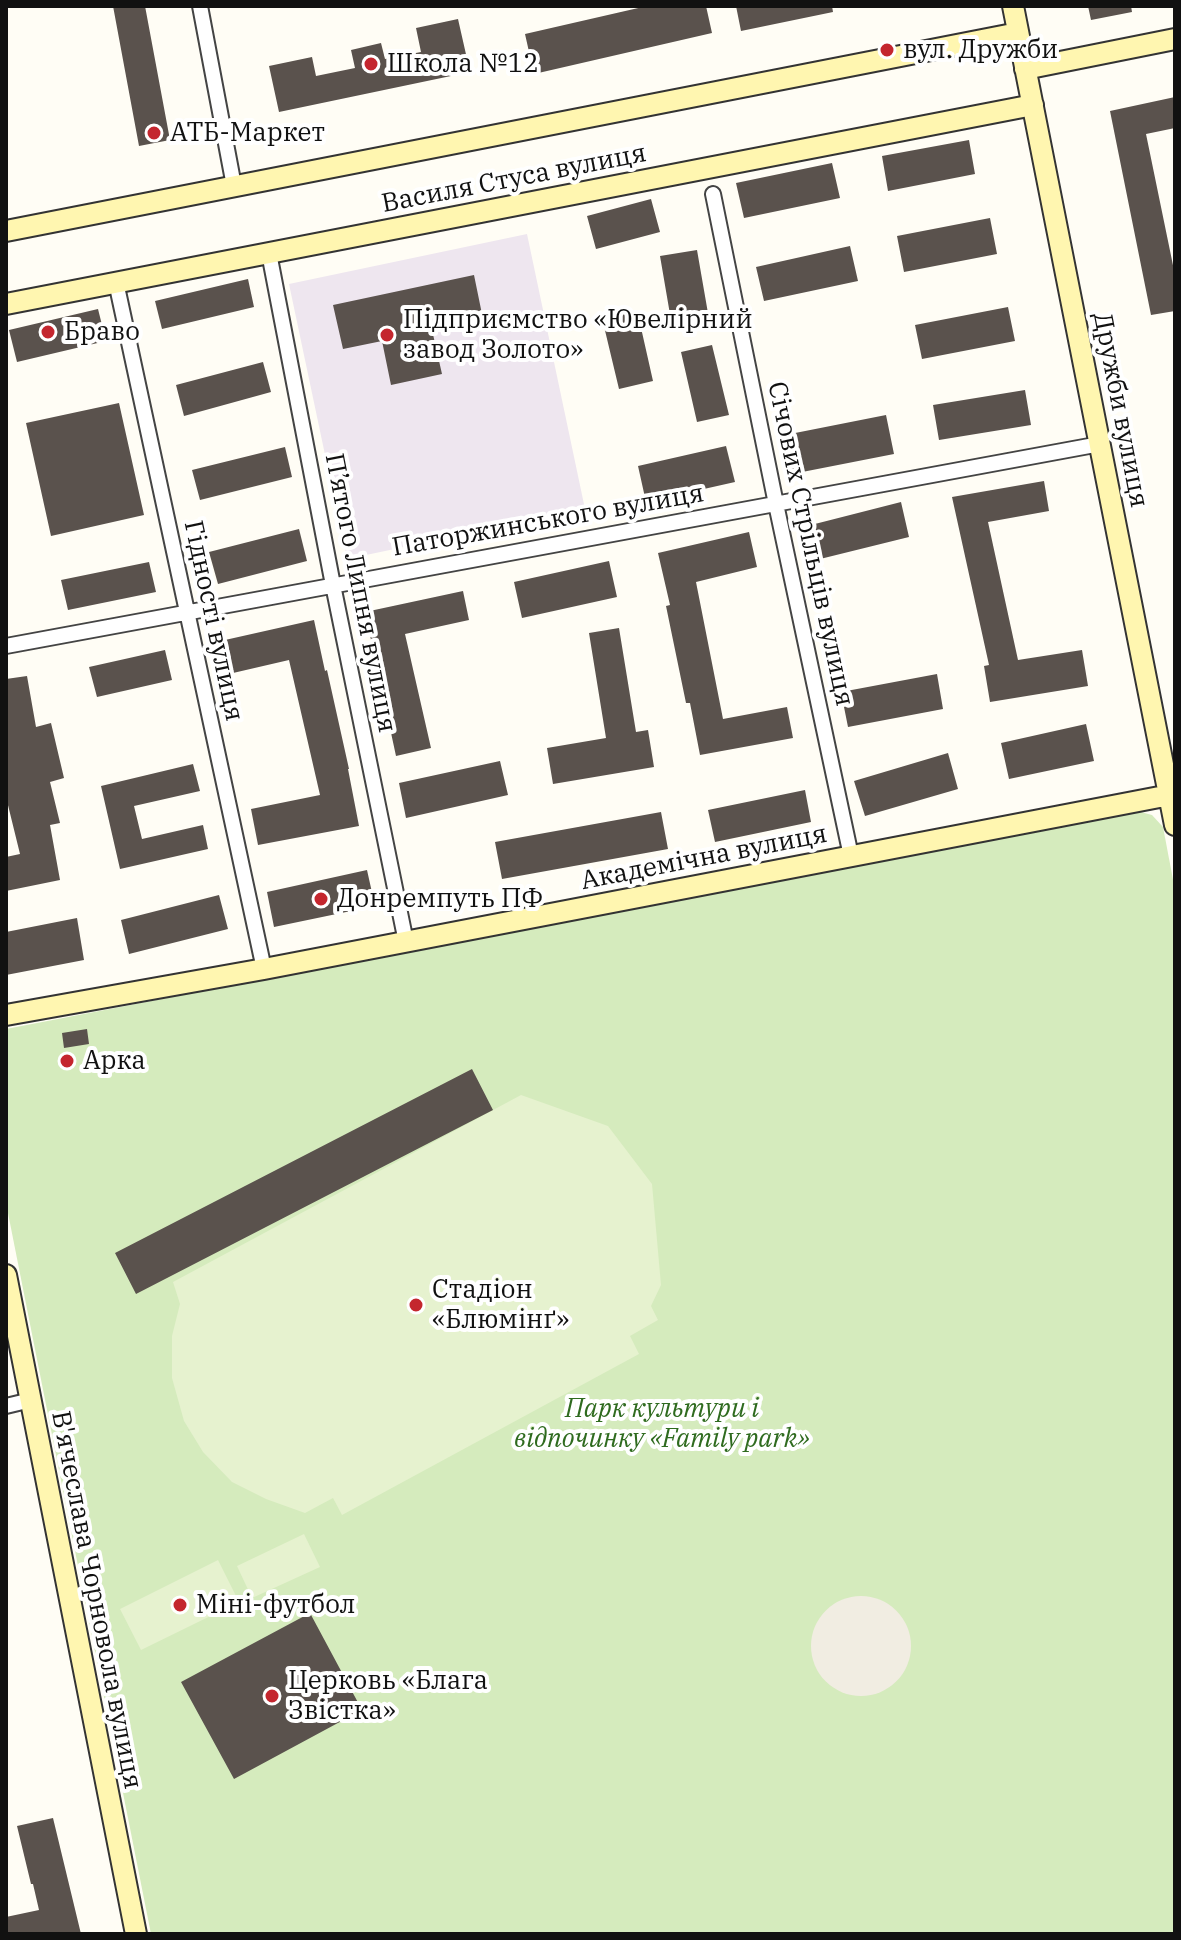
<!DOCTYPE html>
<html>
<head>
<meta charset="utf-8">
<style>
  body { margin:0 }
  #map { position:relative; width:1181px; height:1940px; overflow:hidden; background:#fffdf5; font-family:"IBM Plex Serif",serif }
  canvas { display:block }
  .frame { position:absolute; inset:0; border:8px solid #111; pointer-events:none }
</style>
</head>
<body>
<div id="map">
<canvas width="1181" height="1940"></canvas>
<div class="frame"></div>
</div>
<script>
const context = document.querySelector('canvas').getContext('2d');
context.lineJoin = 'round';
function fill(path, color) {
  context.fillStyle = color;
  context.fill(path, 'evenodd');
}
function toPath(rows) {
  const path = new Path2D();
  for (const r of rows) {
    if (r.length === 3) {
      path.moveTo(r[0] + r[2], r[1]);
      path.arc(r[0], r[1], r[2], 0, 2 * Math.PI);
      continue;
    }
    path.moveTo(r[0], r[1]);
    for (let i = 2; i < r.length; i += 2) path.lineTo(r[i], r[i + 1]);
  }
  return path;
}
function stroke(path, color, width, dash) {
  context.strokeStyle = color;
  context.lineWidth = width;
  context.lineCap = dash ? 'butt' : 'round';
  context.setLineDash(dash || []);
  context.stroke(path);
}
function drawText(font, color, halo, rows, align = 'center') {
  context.font = font + ' "IBM Plex Serif",serif';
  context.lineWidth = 8;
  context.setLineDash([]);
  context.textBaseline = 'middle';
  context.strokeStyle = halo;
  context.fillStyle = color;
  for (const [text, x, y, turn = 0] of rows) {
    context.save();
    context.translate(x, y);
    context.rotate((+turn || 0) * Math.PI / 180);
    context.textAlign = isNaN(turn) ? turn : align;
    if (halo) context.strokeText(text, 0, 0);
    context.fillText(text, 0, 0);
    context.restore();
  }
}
const industrial = toPath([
  [527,234,585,509,347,559,289,284]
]);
const green = toPath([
  [1137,811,1152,815,1163,827,1175,890,1175,1934,151,1934,6,1203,6,1029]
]);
const pitch = toPath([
  [521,1095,608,1126,652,1184,661,1285,651,1306,658,1320,630,1336,639,1354,342,1515,333,1498,305,1513,266,1499,232,1482,203,1452,184,1421,172,1378,172,1336,180,1304,173,1282],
  [304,1534,320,1567,252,1598,237,1566],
  [218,1560,239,1602,141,1650,120,1609]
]);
const plaza = toPath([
  [861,1646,50]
]);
const building = toPath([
  [113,6,145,6,170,140,139,146],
  [647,6,706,6,712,33,534,74,525,34],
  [736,6,832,6,833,12,741,31],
  [1088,6,1131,6,1132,12,1091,20],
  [458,19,470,72,279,112,269,66,312,57,316,76,355,68,351,50,381,43,385,59,421,52,416,28],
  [1175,97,1175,128,1146,134,1175,275,1175,311,1151,315,1110,111],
  [969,140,975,174,888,191,882,156],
  [832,163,840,198,744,218,736,183],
  [651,199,660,232,596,249,587,216],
  [990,218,997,254,904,272,897,236],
  [850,246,858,281,764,301,756,267],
  [697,250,709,319,672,326,660,256],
  [474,275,483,319,432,330,442,374,391,385,382,341,343,349,333,305],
  [248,279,254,307,162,329,155,301],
  [1008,307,1015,341,922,359,915,325],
  [98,309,106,341,17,362,9,330],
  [637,310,653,381,619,389,602,318],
  [712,345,729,415,697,422,681,352],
  [263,362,271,392,184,416,176,385],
  [1025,390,1031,425,939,440,933,405],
  [119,403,144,515,51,536,26,423],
  [886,415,894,454,792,474,785,435],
  [726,446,735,482,646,502,638,466],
  [285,447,292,477,200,500,192,470],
  [1044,481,1049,511,988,522,1018,660,1082,650,1088,686,990,702,984,666,989,665,952,497],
  [901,502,909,537,816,560,807,526],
  [299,529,307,561,218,584,209,552],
  [749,532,757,567,696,582,723,719,787,707,793,738,700,755,690,703,686,703,666,606,670,605,658,553],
  [609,561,617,597,522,618,514,582],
  [149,562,156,592,68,610,61,580],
  [463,591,469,620,405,634,431,748,396,756,365,612],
  [314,620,325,671,327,670,349,769,348,769,359,826,258,845,251,809,320,795,289,660,233,673,225,640],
  [619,628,636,732,648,730,654,767,553,784,547,748,606,738,589,633],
  [165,650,172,680,97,697,89,667],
  [937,674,943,709,848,727,841,692],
  [27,676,36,727,51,723,64,778,50,782,60,823,50,825,60,880,6,891,6,857,20,854,6,797,6,679],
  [1086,724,1094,761,1009,779,1001,743],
  [948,753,958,789,865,816,854,781],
  [500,761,508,795,406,818,399,783],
  [193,764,200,791,134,806,142,839,203,825,208,849,120,869,101,786],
  [805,790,811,822,715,842,708,810],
  [661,812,668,849,502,879,495,842],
  [367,870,375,906,274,927,267,892],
  [219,895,228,929,129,954,121,920],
  [77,918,84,960,6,975,6,932],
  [87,1029,89,1044,64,1048,62,1033],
  [472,1069,493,1110,136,1294,115,1253],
  [310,1613,362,1710,234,1779,181,1682],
  [53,1818,81,1934,6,1934,6,1917,39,1910,33,1884,31,1884,17,1826]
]);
const street = toPath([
  [200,6,234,186],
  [713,194,776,504,851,856],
  [269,253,333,585,406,942],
  [116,282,264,969],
  [6,646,1100,444],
  [6,1406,31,1400]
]);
const secondary = toPath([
  [1013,6,1175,825],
  [1025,69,1175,39],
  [6,231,1018,33],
  [6,304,1033,105],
  [6,1015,264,969,1175,794],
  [6,1275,136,1934]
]);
const markers = [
  [887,50,8,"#c4262e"],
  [371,64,8,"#c4262e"],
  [154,133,8,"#c4262e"],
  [48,332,8,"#c4262e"],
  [387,335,8,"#c4262e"],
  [321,899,8,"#c4262e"],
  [67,1061,8,"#c4262e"],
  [416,1305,8,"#c4262e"],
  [180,1605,8,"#c4262e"],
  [272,1696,8,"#c4262e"]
];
const poiNames = [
  ["вул. Дружби",903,50],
  ["Школа №12",387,64],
  ["АТБ-Маркет",170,133],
  ["Підприємство «Ювелірний",403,320],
  ["завод Золото»",403,350],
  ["Браво",64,332],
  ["Донремпуть ПФ",337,899],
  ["Арка",83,1061],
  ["Стадіон",432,1290],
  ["«Блюмінґ»",432,1320],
  ["Міні-футбол",196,1605],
  ["Церковь «Блага",288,1681],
  ["Звістка»",288,1711]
];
const streetNames = [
  ["Василя Стуса вулиця",514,179,-11],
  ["Дружби вулиця",1120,410,79],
  ["Паторжинського вулиця",548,521,-10],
  ["Січових Стрільців вулиця",810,544,78],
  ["П’ятого Липня вулиця",360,593,79],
  ["Гідності вулиця",213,621,78],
  ["Академічна вулиця",704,858,-11],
  ["В'ячеслава Чорновола вулиця",96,1600,79]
];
const parkNames = [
  ["Парк культури і",662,1409],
  ["відпочинку «Family park»",662,1439]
];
fill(industrial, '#eee6ef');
fill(green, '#d5ebbd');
fill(pitch, '#e6f2cf');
fill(plaza, '#f1ede2');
fill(building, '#5a524d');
stroke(street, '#444', 18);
stroke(secondary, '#333', 24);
stroke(street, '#fff', 14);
stroke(secondary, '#fff6b0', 20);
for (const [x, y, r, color] of markers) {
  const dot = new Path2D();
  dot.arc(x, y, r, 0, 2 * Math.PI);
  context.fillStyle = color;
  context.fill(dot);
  stroke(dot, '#fff', 3);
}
drawText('26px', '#111', '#fff', poiNames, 'left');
drawText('26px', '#111', '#fff', streetNames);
drawText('italic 26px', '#2f6b1f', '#fff', parkNames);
</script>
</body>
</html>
